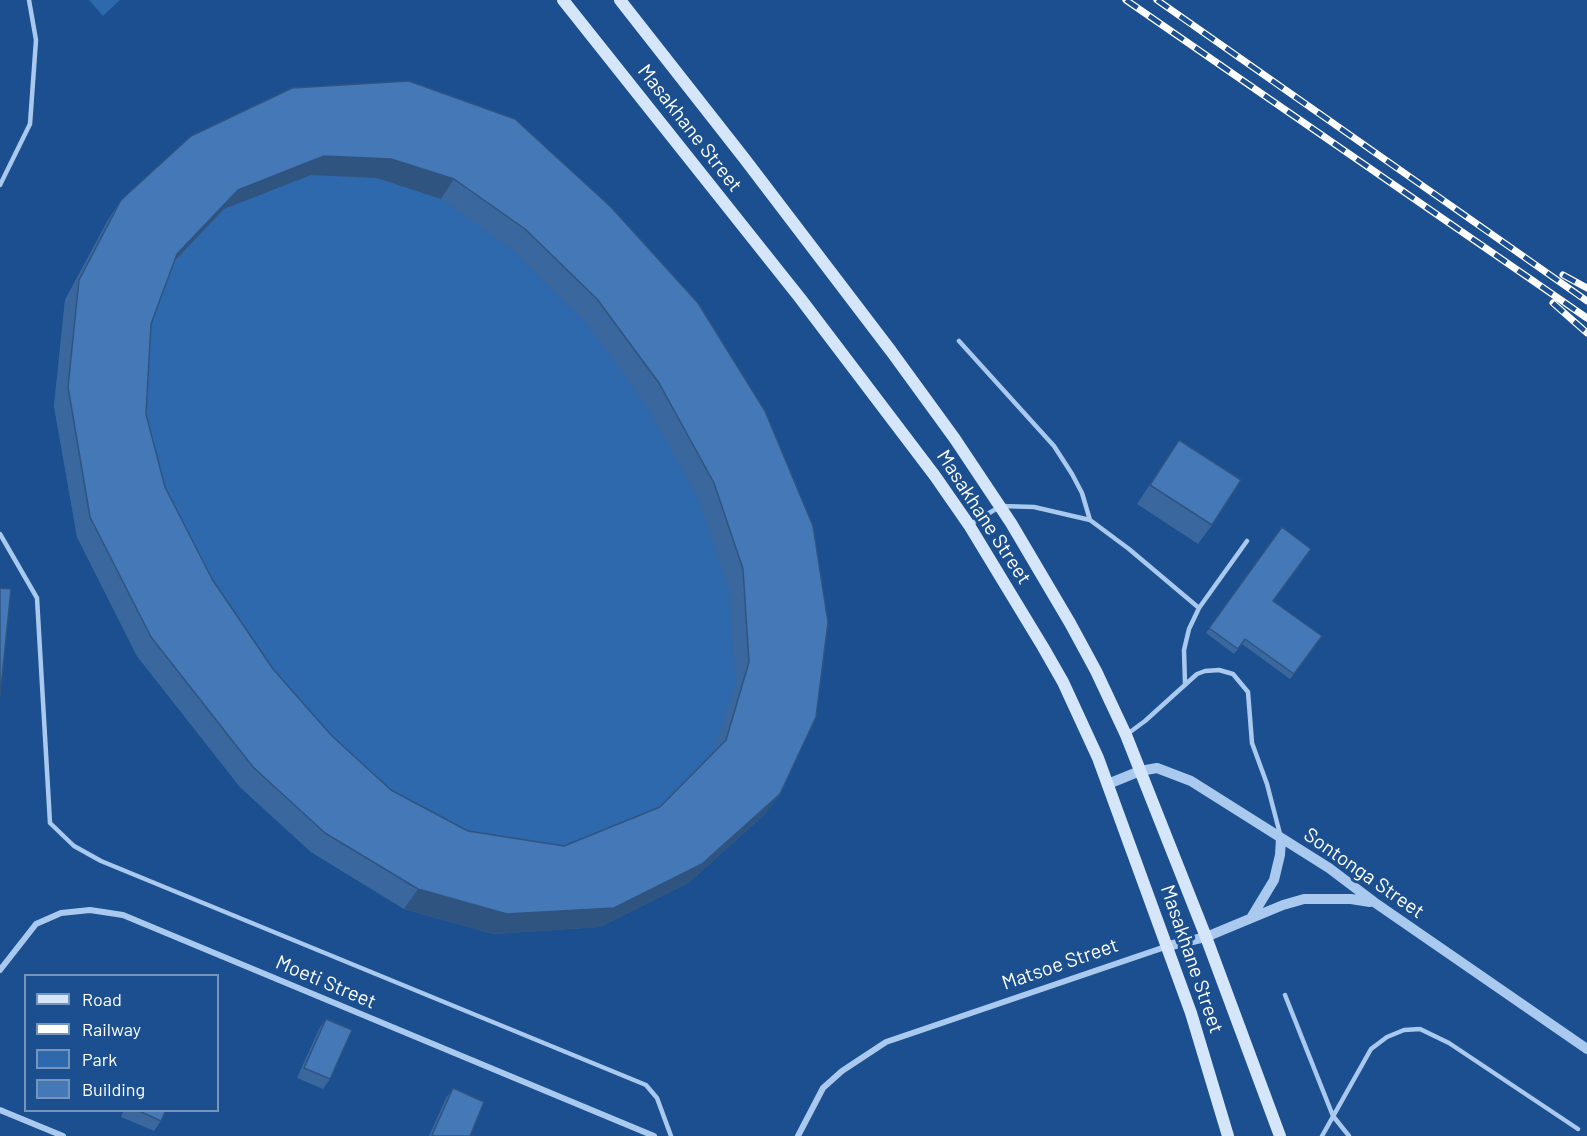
<!DOCTYPE html>
<html>
<head>
<meta charset="utf-8">
<style>
  body { margin:0 }
  #map { position:relative; width:1587px; height:1136px; overflow:hidden; background:#1b4f8f; font-family:Barlow,sans-serif }
  canvas { display:block }
  .legend { position:absolute; left:24px; top:974px; width:195px; height:138px; box-sizing:border-box; background:#1b4f8f; border:2px solid #7695bc; margin:0; padding:8px 10px; list-style:none; font-size:18px; color:#fff }
  .legend li { display:flex; align-items:center; gap:12px; height:30px }
  .legend b { width:30px; border:2px solid #7695bc }
</style>
</head>
<body>
<div id="map">
<canvas width="1587" height="1136"></canvas>
<ul class="legend">
<li><b style="height:8px;background:#d6e6fa"></b>Road</li>
<li><b style="height:8px;background:#fff"></b>Railway</li>
<li><b style="height:16px;background:#2e69ad"></b>Park</li>
<li><b style="height:16px;background:#4478b7"></b>Building</li>
</ul>
</div>
<script>
const context = document.querySelector('canvas').getContext('2d');
context.lineJoin = 'round';
function fill(path, color) {
  context.fillStyle = color;
  context.fill(path, 'evenodd');
}
function toPath(rows) {
  const path = new Path2D();
  for (const r of rows) {
    path.moveTo(r[0], r[1]);
    for (let i = 2; i < r.length; i += 2) path.lineTo(r[i], r[i + 1]);
  }
  return path;
}
function stroke(path, color, width, dash) {
  context.strokeStyle = color;
  context.lineWidth = width;
  context.lineCap = dash ? 'butt' : 'round';
  context.setLineDash(dash || []);
  context.stroke(path);
}
function drawText(font, color, halo, rows, align = 'center') {
  context.font = font + ' Barlow,sans-serif';
  context.lineWidth = 6;
  context.setLineDash([]);
  context.textBaseline = 'middle';
  context.strokeStyle = halo;
  context.fillStyle = color;
  for (const [text, x, y, turn = 0] of rows) {
    context.save();
    context.translate(x, y);
    context.rotate((+turn || 0) * Math.PI / 180);
    context.textAlign = isNaN(turn) ? turn : align;
    if (halo) context.strokeText(text, 0, 0);
    context.fillText(text, 0, 0);
    context.restore();
  }
}
const green = toPath([
  [89,0,120,0,103,16],
  [278,108,598,227,803,736,766,813,688,883,494,934,404,909,311,852,240,787,137,656,77,537,54,406,65,300,108,220,178,155]
]);
const service = toPath([
  [0,185,30,124,36,40,29,0],
  [959,341,1054,446,1072,474,1082,493,1090,520],
  [969,525,1001,506,1034,507,1090,520,1129,549,1199,608],
  [0,534,37,598,50,823,74,846,101,861,646,1085,657,1098,671,1136],
  [1185,683,1184,650,1189,629,1199,608,1247,541],
  [1126,735,1145,721,1197,674,1205,671,1219,670,1233,674,1248,692,1252,743,1267,784,1280,834],
  [1285,995,1333,1116,1349,1136],
  [1322,1136,1371,1049,1387,1037,1404,1030,1420,1029,1449,1043,1578,1129]
]);
const minor = toPath([
  [0,970,36,924,61,913,90,910,123,915,654,1136],
  [0,1110,63,1136],
  [798,1136,823,1088,842,1071,886,1042,1168,946]
]);
const tertiary = toPath([
  [1108,784,1140,771,1157,768,1191,781,1329,868,1374,902,1587,1049],
  [1251,918,1274,880,1280,855,1281,838],
  [1168,946,1206,937,1283,905,1304,899,1351,899,1370,902]
]);
const secondary = toPath([
  [563,0,800,298,935,476,969,525,1043,647,1063,682,1098,758,1191,1013,1228,1136],
  [620,0,744,158,891,351,955,439,1011,523,1070,623,1096,671,1126,735,1206,937,1280,1136]
]);
const rail = toPath([
  [1126,0,1587,318],
  [1157,0,1587,301],
  [1563,275,1587,288],
  [1553,303,1587,333]
]);
const wall = toPath([
  [409,81,765,411,766,813,688,883,600,927,494,934,404,909,311,852,240,787,137,656,77,537,54,406,65,300,108,220,121,200],
  [311,175,377,178,441,199,512,249,583,319,645,403,700,502,729,589,736,681,714,751,660,807,564,846,468,831,391,790,332,736,273,669,212,579,165,487,146,414,151,324,174,262,224,209],
  [1179,440,1212,525,1198,544,1137,504],
  [1282,527,1273,601,1322,636,1290,679,1242,644,1234,654,1206,633],
  [326,1019,330,1079,323,1089,297,1078,319,1029],
  [453,1088,470,1136,429,1136,446,1098],
  [124,1110,166,1110,161,1121,154,1131,121,1117]
]);
const shadedWall = toPath([
  [324,156,391,159,454,179,441,199,377,178,311,175,224,209,163,273,177,254,238,190],
  [780,794,766,813,688,883,600,927,494,934,404,909,418,889]
]);
const building = toPath([
  [409,81,515,119,611,207,698,303,765,411,813,526,828,622,816,717,780,794,702,864,614,908,507,914,418,889,325,833,253,767,151,637,90,517,68,387,79,280,121,200,191,136,292,88,409,81],
  [324,156,391,159,454,179,525,229,597,299,659,383,714,483,743,569,749,662,726,740,660,807,564,846,468,831,391,790,332,736,273,669,212,579,165,487,146,414,151,324,177,254,238,190,324,156],
  [1179,440,1241,480,1212,525,1150,485,1179,440],
  [1282,527,1311,549,1273,601,1322,636,1294,674,1245,639,1238,649,1209,628,1282,527],
  [0,588,11,589,0,697,0,588],
  [326,1019,352,1030,330,1079,304,1068,326,1019],
  [453,1088,484,1102,470,1136,434,1136,432,1135,453,1088],
  [137,1110,166,1110,161,1121,137,1110]
]);
const streetNames = [
  ["Masakhane Street",690,128,52],
  ["Masakhane Street",984,517,57],
  ["Sontonga Street",1364,873,35],
  ["Masakhane Street",1192,959,71],
  ["Matsoe Street",1060,964,-19],
  ["Moeti Street",326,982,23]
];
fill(green, '#2e69ad');
stroke(service, '#a9c9ee', 4.5);
stroke(minor, '#a9c9ee', 6);
stroke(tertiary, '#a9c9ee', 10);
stroke(secondary, '#d6e6fa', 12);
stroke(rail, '#fff', 7);
stroke(rail, '#1b4f8f', 4.5, [14]);
fill(wall, '#3a679d');
fill(shadedWall, '#305480');
fill(building, '#4478b7');
stroke(building, '#305480', 1.5);
drawText('20px', '#fff', '#1b4f8f', streetNames);
</script>
</body>
</html>
